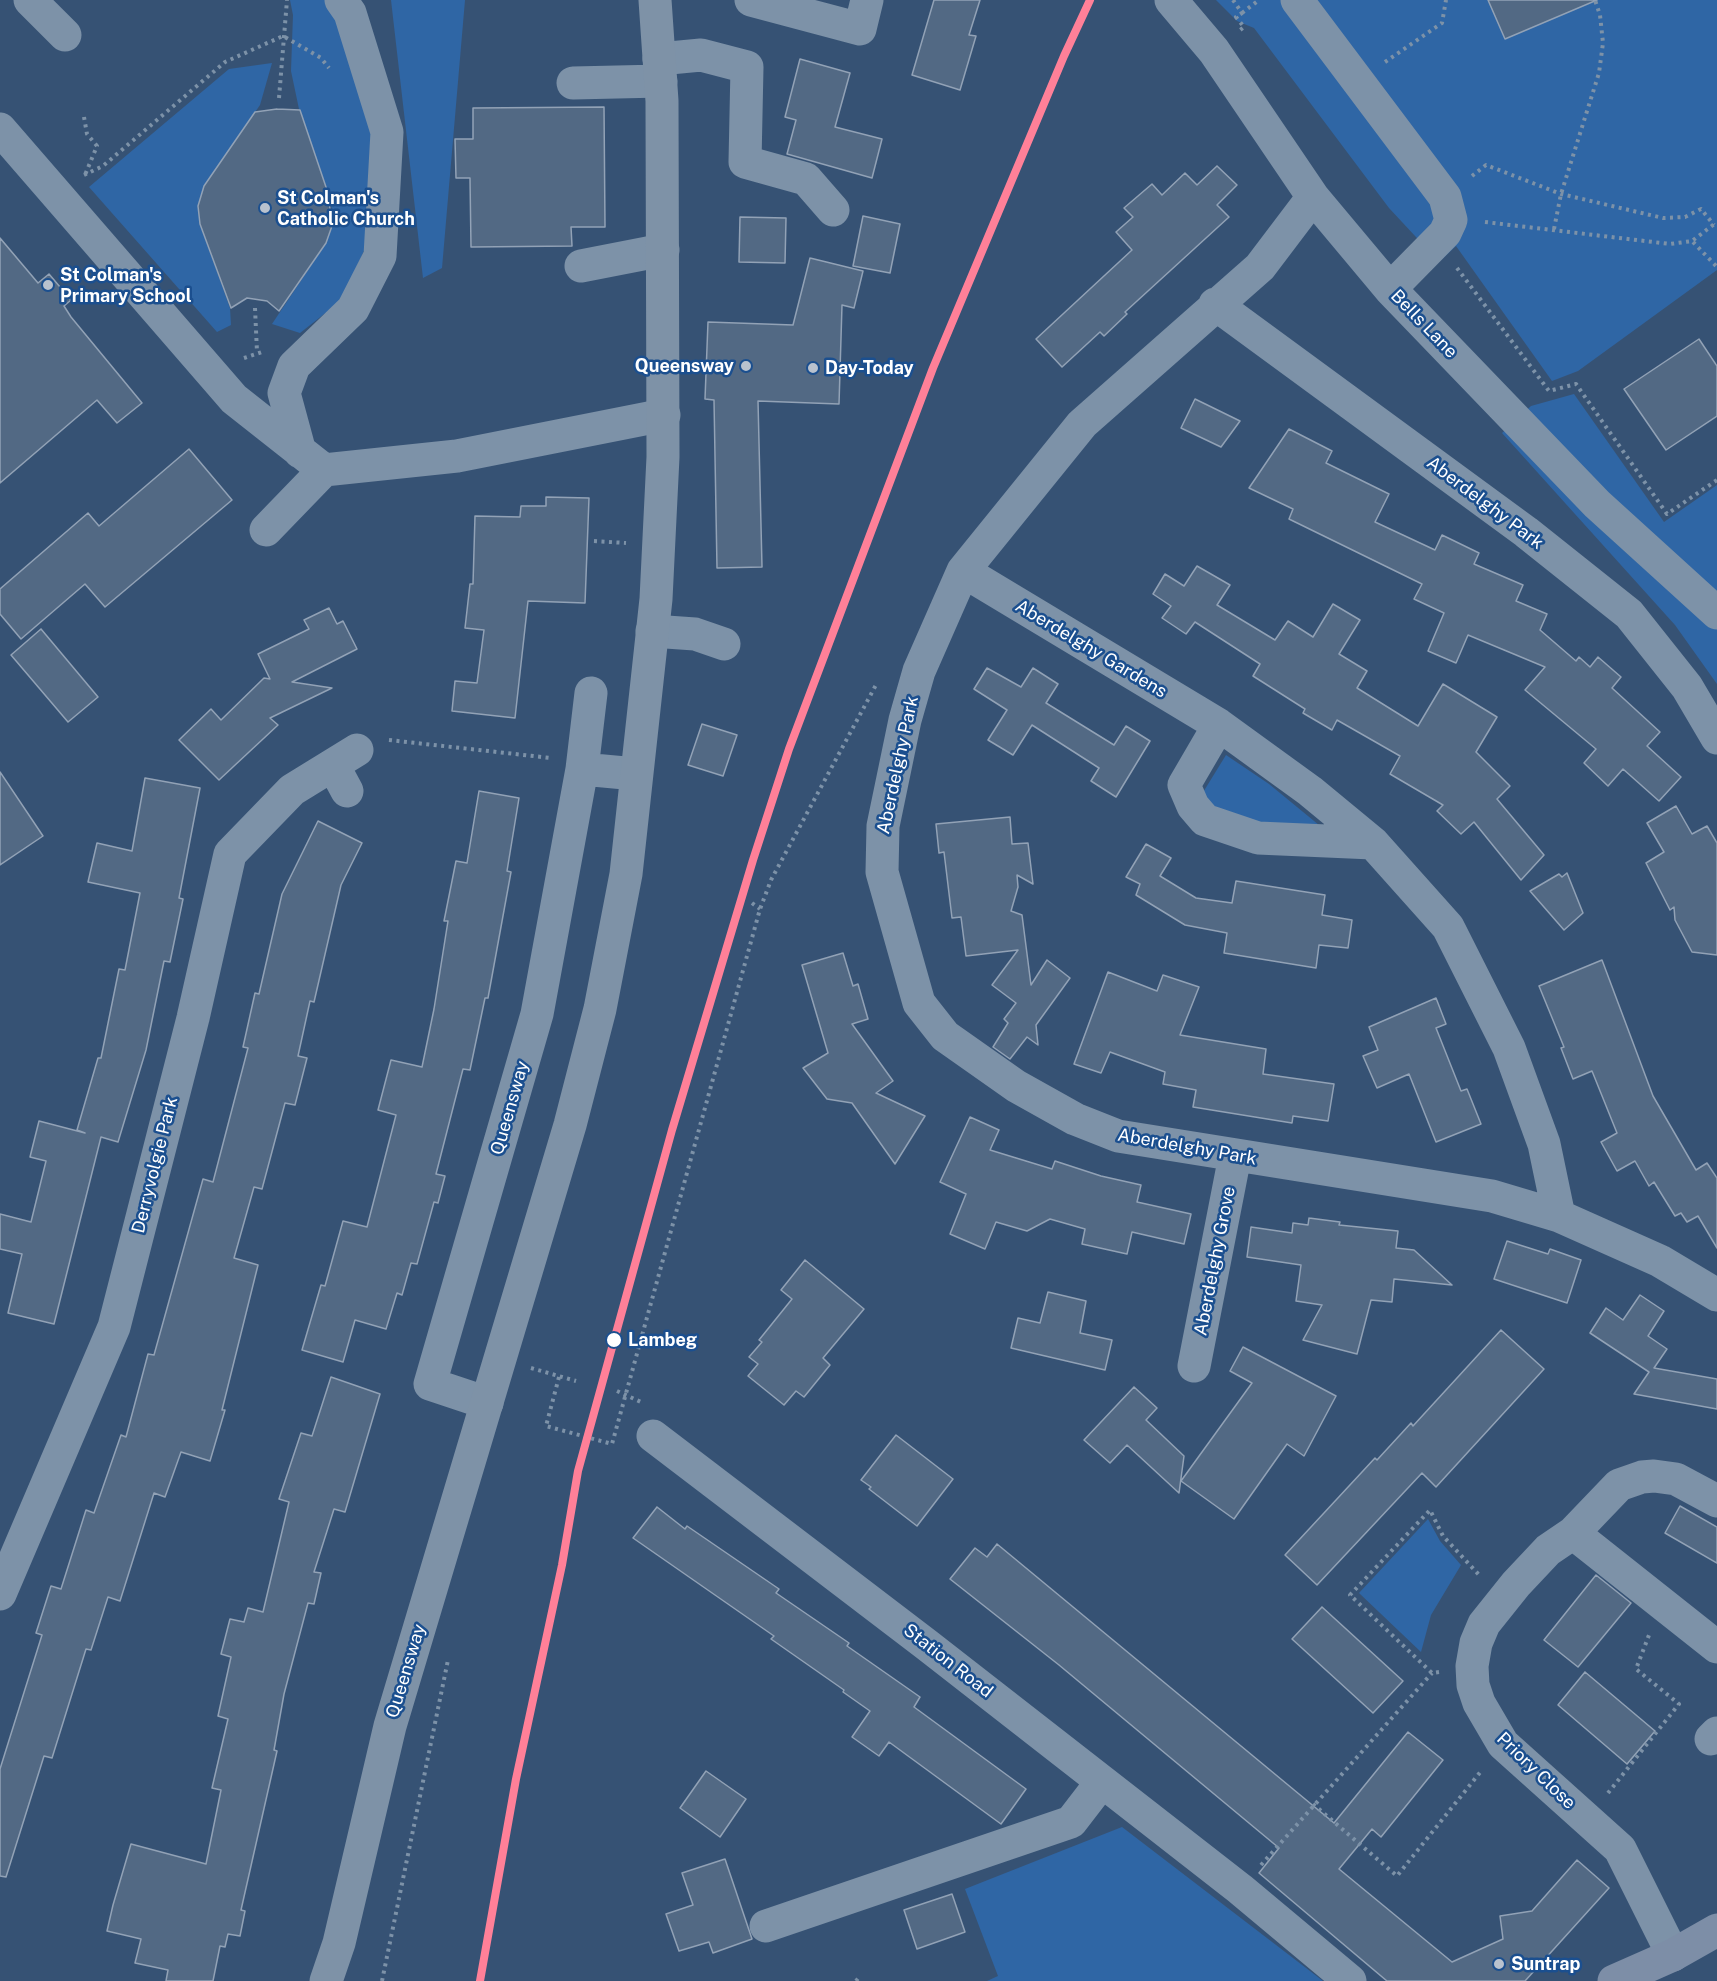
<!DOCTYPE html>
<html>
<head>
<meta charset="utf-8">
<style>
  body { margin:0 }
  canvas { display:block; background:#365274 }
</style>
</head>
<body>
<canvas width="1717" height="1981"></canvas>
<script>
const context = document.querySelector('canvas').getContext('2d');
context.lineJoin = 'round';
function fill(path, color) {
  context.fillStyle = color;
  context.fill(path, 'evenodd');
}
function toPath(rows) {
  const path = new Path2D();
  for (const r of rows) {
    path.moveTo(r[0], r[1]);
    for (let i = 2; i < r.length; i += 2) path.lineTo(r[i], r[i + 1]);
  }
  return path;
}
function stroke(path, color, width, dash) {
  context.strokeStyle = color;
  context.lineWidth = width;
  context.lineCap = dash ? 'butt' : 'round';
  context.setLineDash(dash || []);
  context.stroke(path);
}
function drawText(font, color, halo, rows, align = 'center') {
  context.font = font + ' "Public Sans",sans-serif';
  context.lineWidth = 5;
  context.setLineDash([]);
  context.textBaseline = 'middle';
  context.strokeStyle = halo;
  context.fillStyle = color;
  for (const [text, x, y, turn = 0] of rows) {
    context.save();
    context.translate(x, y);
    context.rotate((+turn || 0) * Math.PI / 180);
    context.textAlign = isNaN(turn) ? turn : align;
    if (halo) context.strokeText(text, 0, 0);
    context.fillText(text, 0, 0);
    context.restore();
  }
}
const green = toPath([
  [290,0,326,0,351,48,372,117,367,244,342,300,300,333,272,324,326,243,332,226,332,210,328,193,299,109,291,71,293,15],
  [391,0,465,0,442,268,423,278],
  [1216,0,1717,0,1717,270,1578,371,1552,381,1456,246,1440,261,1429,251,1389,208,1254,28,1237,21],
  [272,63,260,105,204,186,198,206,200,224,230,308,231,325,217,332,89,187,229,69],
  [1574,394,1664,522,1717,485,1717,684,1675,625,1502,433,1531,406],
  [1226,755,1269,784,1325,830,1259,829,1209,811,1202,794],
  [1428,1519,1440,1541,1461,1565,1431,1615,1421,1652,1359,1593],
  [1122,1827,1323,1981,987,1981,998,1976,965,1889]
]);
const building = toPath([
  [934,0,980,0,969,35,976,36,960,90,912,75,934,0],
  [1488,0,1597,0,1505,39,1488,0],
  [800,59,850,73,835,127,882,139,872,178,787,154,796,120,785,117,800,59],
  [604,107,605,227,571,227,572,246,471,247,470,178,456,178,455,139,473,139,473,108,604,107],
  [277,109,300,110,328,193,332,226,326,243,279,311,267,301,247,298,231,308,200,224,198,206,204,186,255,112,277,109],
  [1217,166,1237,185,1217,205,1229,217,1125,312,1127,314,1104,336,1100,332,1062,367,1036,339,1132,250,1116,232,1133,217,1124,208,1152,184,1162,195,1185,173,1197,185,1217,166],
  [863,216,900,224,890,273,853,266,863,216],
  [740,217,786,218,785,263,739,262,740,217],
  [0,238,38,283,49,274,71,300,64,306,71,317,142,403,117,423,97,400,0,483,0,238],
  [810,258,863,271,854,308,842,305,839,404,758,401,762,567,717,568,714,400,705,399,708,322,793,325,810,258],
  [1699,339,1717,366,1717,416,1666,450,1624,389,1699,339],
  [1195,399,1240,421,1221,447,1181,428,1195,399],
  [1289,429,1332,451,1326,463,1389,494,1375,522,1435,550,1442,535,1479,553,1474,564,1523,585,1516,601,1547,614,1540,630,1576,661,1579,657,1590,667,1598,657,1621,677,1612,688,1660,732,1647,746,1681,777,1659,801,1623,769,1608,786,1584,763,1596,749,1525,690,1545,667,1468,635,1456,663,1428,651,1444,613,1414,599,1422,584,1289,519,1293,509,1249,488,1289,429],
  [189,449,232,500,105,607,85,584,21,639,0,614,0,589,88,513,99,526,189,449],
  [546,497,589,498,585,603,528,601,515,718,452,711,455,681,477,683,484,630,465,628,470,584,473,584,475,516,520,517,521,506,546,506,546,497],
  [1197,566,1230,585,1217,605,1275,640,1288,621,1313,637,1333,604,1360,620,1339,654,1367,671,1357,688,1418,726,1443,684,1497,717,1476,752,1510,786,1497,799,1544,855,1521,880,1474,822,1461,834,1437,811,1443,805,1390,774,1400,756,1337,720,1332,730,1303,713,1305,709,1253,676,1260,664,1195,622,1186,634,1162,618,1171,606,1153,594,1165,574,1184,586,1197,566],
  [329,608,337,624,343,621,357,649,292,682,332,688,270,718,278,725,219,780,179,740,211,709,221,720,264,678,270,679,258,654,309,629,304,620,329,608],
  [41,629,98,697,68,722,11,655,41,629],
  [987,668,1021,687,1033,668,1058,684,1046,703,1114,745,1126,726,1150,741,1116,797,1091,781,1099,768,1032,725,1013,755,988,740,1007,710,974,689,987,668],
  [702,724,737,735,723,776,688,765,702,724],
  [0,772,43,836,0,865,0,772],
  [145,778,200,788,179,898,183,899,170,962,164,961,146,1050,118,1142,101,1137,54,1324,8,1313,22,1254,0,1249,0,1214,31,1222,46,1161,30,1157,39,1121,85,1133,77,1130,98,1058,101,1058,119,969,125,970,140,893,88,882,97,843,132,851,145,778],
  [479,791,519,798,507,871,511,872,488,998,485,998,470,1070,463,1069,436,1174,445,1176,438,1203,434,1202,417,1264,411,1263,402,1295,397,1293,386,1329,355,1320,343,1362,302,1350,321,1285,325,1286,343,1221,367,1227,396,1115,378,1110,391,1060,422,1067,434,1009,448,921,444,921,456,861,467,863,479,791],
  [1676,806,1692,834,1707,826,1717,843,1717,955,1692,952,1675,920,1674,907,1670,910,1646,863,1664,852,1647,823,1676,806],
  [1010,817,1012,844,1028,843,1033,884,1017,875,1018,887,1011,911,1022,915,1031,985,1047,960,1070,978,1036,1025,1038,1045,1027,1037,1010,1059,993,1047,1008,1023,1004,1019,1016,1003,992,985,1018,950,966,956,961,917,952,918,944,852,939,853,936,824,1010,817],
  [318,821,362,843,341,885,314,1002,310,1001,298,1056,307,1058,295,1105,285,1103,262,1189,254,1187,234,1258,258,1265,222,1410,225,1410,210,1461,181,1452,165,1497,154,1493,120,1601,108,1597,91,1650,86,1649,52,1758,44,1756,6,1877,0,1876,0,1769,42,1635,36,1633,51,1586,61,1589,86,1510,94,1513,121,1435,126,1437,148,1354,154,1355,203,1179,213,1182,248,1048,243,1047,255,993,259,994,282,894,318,821],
  [1146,844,1171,858,1160,876,1196,898,1232,903,1236,881,1325,895,1322,915,1352,920,1348,948,1319,945,1316,968,1224,953,1227,933,1185,925,1136,895,1140,884,1126,877,1146,844],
  [1567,873,1583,913,1564,930,1530,891,1559,874,1562,877,1567,873],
  [843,953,853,986,858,984,868,1019,852,1024,893,1081,876,1093,925,1116,895,1164,852,1103,827,1099,803,1068,828,1053,802,965,843,953],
  [1602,960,1653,1096,1696,1170,1707,1163,1717,1178,1717,1248,1698,1216,1687,1222,1681,1213,1675,1216,1654,1182,1649,1186,1635,1161,1617,1171,1601,1142,1617,1133,1592,1071,1573,1079,1561,1048,1564,1047,1539,986,1602,960],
  [1108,972,1157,991,1163,975,1199,987,1180,1035,1266,1049,1263,1074,1334,1084,1328,1121,1293,1116,1292,1123,1193,1107,1196,1090,1163,1084,1165,1072,1110,1052,1101,1073,1074,1064,1108,972],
  [1436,998,1446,1024,1436,1028,1461,1091,1467,1089,1481,1124,1436,1142,1409,1074,1377,1088,1363,1056,1378,1050,1369,1027,1436,998],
  [970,1117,999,1130,990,1150,1052,1169,1055,1161,1101,1176,1141,1185,1137,1202,1191,1214,1184,1244,1132,1232,1127,1254,1082,1244,1085,1229,1050,1219,1027,1231,996,1222,985,1249,950,1234,966,1194,940,1182,970,1117],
  [1309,1218,1340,1222,1339,1225,1398,1231,1396,1248,1414,1250,1452,1285,1394,1279,1392,1302,1371,1300,1357,1354,1303,1340,1322,1305,1296,1301,1301,1265,1247,1257,1251,1227,1292,1233,1293,1223,1308,1225,1309,1218],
  [1507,1241,1548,1254,1550,1249,1581,1260,1567,1303,1494,1279,1507,1241],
  [805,1260,864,1309,823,1358,830,1365,804,1397,796,1391,784,1405,748,1376,758,1364,749,1357,762,1342,759,1340,792,1299,781,1290,805,1260],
  [1048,1292,1086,1301,1080,1333,1112,1340,1105,1370,1011,1348,1018,1318,1040,1323,1048,1292],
  [1640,1295,1664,1311,1648,1336,1667,1349,1654,1368,1717,1379,1717,1409,1634,1394,1649,1372,1590,1333,1606,1308,1623,1320,1640,1295],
  [1501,1330,1544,1369,1436,1487,1422,1473,1317,1585,1285,1555,1375,1458,1377,1460,1411,1423,1413,1426,1501,1330],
  [1243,1347,1336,1396,1304,1456,1287,1444,1234,1519,1181,1481,1252,1383,1230,1371,1243,1347],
  [331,1377,380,1394,345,1512,334,1509,314,1572,321,1573,314,1604,308,1603,284,1694,274,1750,277,1751,241,1910,245,1911,240,1936,228,1934,225,1947,220,1946,213,1981,166,1981,168,1970,135,1963,141,1939,107,1931,113,1905,131,1844,206,1864,221,1790,212,1788,228,1719,218,1716,231,1657,221,1654,230,1619,244,1622,248,1608,263,1612,289,1502,279,1499,301,1433,312,1436,331,1377],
  [1134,1387,1157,1408,1146,1420,1184,1456,1179,1493,1127,1445,1110,1463,1084,1440,1134,1387],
  [896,1435,953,1479,917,1526,869,1489,871,1487,861,1480,896,1435],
  [1680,1506,1717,1527,1717,1563,1665,1533,1680,1506],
  [657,1507,685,1529,687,1526,779,1589,776,1593,849,1643,847,1646,920,1697,914,1707,1026,1789,1001,1824,889,1742,879,1756,852,1737,870,1711,843,1692,844,1690,771,1639,774,1636,633,1538,657,1507],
  [997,1544,1334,1823,1408,1732,1443,1760,1381,1837,1372,1829,1339,1869,1452,1962,1503,1939,1500,1916,1532,1911,1577,1860,1609,1888,1525,1981,1387,1981,1259,1873,1279,1848,1059,1665,950,1579,975,1548,987,1557,997,1544],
  [1596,1575,1631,1603,1578,1667,1544,1640,1596,1575],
  [1322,1607,1403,1681,1373,1713,1292,1639,1322,1607],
  [1585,1672,1655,1731,1627,1764,1558,1705,1585,1672],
  [706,1771,746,1799,720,1837,680,1808,706,1771],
  [725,1859,752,1939,713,1953,709,1942,679,1951,666,1914,693,1905,682,1873,725,1859],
  [952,1894,965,1932,917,1949,904,1910,952,1894]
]);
const path = toPath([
  [1233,0,1242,13,1236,17,1244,27,1239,31],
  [1242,13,1259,0],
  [1385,62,1442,23,1446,0],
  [279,98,287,0],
  [84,117,87,134,97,146,85,175],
  [84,175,103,166,225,62,283,36,321,58,329,68],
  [1472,176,1486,165,1561,194,1663,218,1685,217,1701,209,1714,225],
  [1485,222,1670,244,1692,241,1717,222],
  [1554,229,1561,194,1599,73,1603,43,1600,15,1595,0],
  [1693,242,1717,267],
  [1457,268,1549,391,1576,384,1667,514,1717,480],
  [255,308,257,352],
  [244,358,262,352],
  [594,541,626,543],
  [389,740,551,758],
  [752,903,760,909],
  [531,1368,576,1381],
  [559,1377,546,1426,612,1444,760,909,771,880,877,683],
  [617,1391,643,1403],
  [1439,1672,1432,1673,1350,1595,1430,1510,1443,1536,1480,1576],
  [1608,1793,1679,1704,1636,1669,1649,1635],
  [1313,1804,1397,1876,1482,1770],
  [1261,1865,1432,1673],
  [382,1981,448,1660],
  [856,1981,860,1976]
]);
const minor = toPath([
  [30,0,65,35],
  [751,0,860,29,867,0],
  [1171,0,1214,51,1313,197,1390,289,1597,504,1717,613],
  [1297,0,1445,197,1451,220,1445,233,1390,289],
  [659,59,701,55,747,67,745,162,806,179,833,210],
  [573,83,661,81],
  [0,129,234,399,324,470,457,456,664,415],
  [1313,197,1260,267,1082,424,963,571,919,671,905,720,883,826,882,872,919,1003,945,1036,1016,1086,1075,1119,1118,1136,1492,1196,1559,1216,1660,1261,1717,1295],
  [581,266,663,250],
  [1215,304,1526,532,1629,614,1687,687,1717,738],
  [300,452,284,393,294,366,353,309,380,256,387,132,350,13,341,0],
  [266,530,324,470],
  [963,571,1219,725,1310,791,1373,843,1448,927,1509,1048,1544,1144,1559,1216],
  [652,631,695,634,724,644],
  [1219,725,1184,785,1193,806,1205,820,1258,838,1373,843],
  [333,765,347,791],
  [582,769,636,774],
  [1194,1366,1235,1156],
  [487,1403,430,1384,537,1014,582,769,591,693],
  [653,1436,927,1645,1240,1889,1350,1981],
  [1573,1533,1717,1647],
  [0,1594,114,1327,193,1018,230,854,292,790,357,750],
  [1711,1739,1717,1733],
  [766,1926,1071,1822,1101,1783],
  [1673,1955,1620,1849,1503,1744,1479,1703,1473,1685,1472,1666,1476,1643,1484,1624,1516,1584,1548,1550,1573,1533,1619,1485,1642,1477,1654,1476,1676,1479,1717,1501]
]);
const major = toPath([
  [1614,1981,1673,1955,1717,1930]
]);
const highway = toPath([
  [326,1981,339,1943,390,1726,570,1125,600,1009,626,874,656,599,663,457,662,101,655,0]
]);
const rail1 = toPath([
  [480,1981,516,1779,562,1565,578,1471,672,1130,753,860,789,749,933,368,1064,56,1090,0]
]);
const markers = [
  [265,208,6,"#b9c2ce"],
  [48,285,6,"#b9c2ce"],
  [746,366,6,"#b9c2ce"],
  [813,368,6,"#b9c2ce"],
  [614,1340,8,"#fff"],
  [1499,1964,6,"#b9c2ce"]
];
const poiNames = [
  ["St Colman's",277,198],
  ["Catholic Church",277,219],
  ["St Colman's",60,275],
  ["Primary School",60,296],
  ["Queensway",734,366,"right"],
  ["Day-Today",825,368],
  ["Suntrap",1511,1964]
];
const streetNames = [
  ["Bells Lane",1424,324,46],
  ["Aberdelghy Park",1485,503,37],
  ["Aberdelghy Gardens",1091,649,31],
  ["Aberdelghy Park",898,765,-78],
  ["Queensway",510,1108,-74],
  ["Aberdelghy Park",1187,1147,10],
  ["Derryvolgie Park",155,1165,-76],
  ["Aberdelghy Grove",1215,1261,-79],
  ["Station Road",948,1661,38],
  ["Queensway",406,1671,-73],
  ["Priory Close",1536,1771,44]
];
const stopNames = [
  ["Lambeg",628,1340]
];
fill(green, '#2f66a5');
fill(building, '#526984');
stroke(building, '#92a2b6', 1.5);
stroke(path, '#7d92a8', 4, [3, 4.5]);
stroke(minor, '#7d92a8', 33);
stroke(major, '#7d8ea7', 33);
stroke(highway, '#7e92a7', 33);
stroke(rail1, '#ff8098', 8);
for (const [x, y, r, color] of markers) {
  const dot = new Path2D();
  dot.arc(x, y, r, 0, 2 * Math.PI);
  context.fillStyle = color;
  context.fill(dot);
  stroke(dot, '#1b4f8f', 2);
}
drawText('bold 18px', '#fff', '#1b4f8f', poiNames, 'left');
drawText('18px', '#fff', '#1b4f8f', streetNames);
drawText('bold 18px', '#fff', '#1b4f8f', stopNames, 'left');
</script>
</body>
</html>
